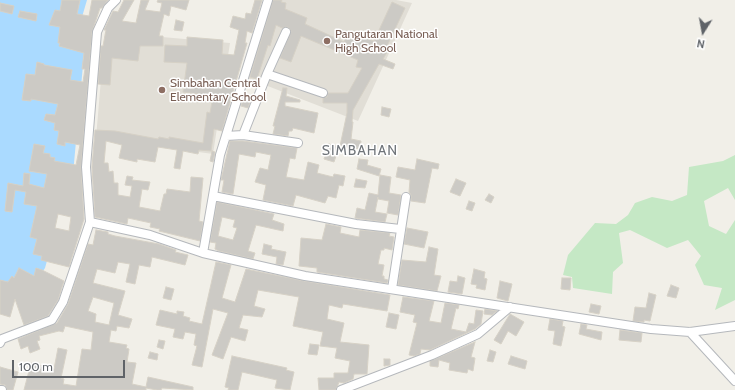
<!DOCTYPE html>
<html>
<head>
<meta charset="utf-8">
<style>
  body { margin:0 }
  #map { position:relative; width:735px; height:390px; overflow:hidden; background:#f1efe8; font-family:Cabin,sans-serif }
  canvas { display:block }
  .north { position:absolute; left:683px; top:12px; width:40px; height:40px; -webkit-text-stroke:3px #fff; paint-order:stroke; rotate:191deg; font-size:11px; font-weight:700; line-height:16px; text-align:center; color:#5f6368 }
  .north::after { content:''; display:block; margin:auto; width:14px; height:18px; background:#5f6368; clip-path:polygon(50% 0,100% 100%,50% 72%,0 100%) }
  .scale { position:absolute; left:12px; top:360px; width:113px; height:18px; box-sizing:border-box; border:2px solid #5f6368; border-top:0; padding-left:5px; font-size:12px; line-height:14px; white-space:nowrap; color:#5f6368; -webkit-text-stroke:3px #fff; paint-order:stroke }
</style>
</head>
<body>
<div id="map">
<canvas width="735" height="390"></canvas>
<div class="north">N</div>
<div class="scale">100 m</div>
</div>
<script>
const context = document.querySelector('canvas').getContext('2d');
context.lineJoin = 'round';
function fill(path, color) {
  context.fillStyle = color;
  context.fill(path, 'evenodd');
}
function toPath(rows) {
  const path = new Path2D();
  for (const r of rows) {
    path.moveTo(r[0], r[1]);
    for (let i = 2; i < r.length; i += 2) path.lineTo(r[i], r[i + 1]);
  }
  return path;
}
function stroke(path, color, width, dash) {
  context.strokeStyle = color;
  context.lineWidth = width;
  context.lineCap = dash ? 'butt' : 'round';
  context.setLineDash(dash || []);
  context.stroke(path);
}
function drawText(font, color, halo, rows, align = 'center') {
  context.font = font + ' Cabin,sans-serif';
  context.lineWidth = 3;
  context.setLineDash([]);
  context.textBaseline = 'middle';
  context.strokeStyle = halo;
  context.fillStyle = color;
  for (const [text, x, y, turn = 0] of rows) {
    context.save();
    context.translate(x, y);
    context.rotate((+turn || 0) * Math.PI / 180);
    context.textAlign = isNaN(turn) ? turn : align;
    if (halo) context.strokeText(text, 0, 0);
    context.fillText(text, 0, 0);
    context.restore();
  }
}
const education = toPath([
  [273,0,396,0,412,3,358,121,247,78],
  [105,32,230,43,213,154,96,138]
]);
const green = toPath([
  [735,155,735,200,728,188,704,201,709,226,726,234,735,220,735,300,715,310,722,288,704,285,695,265,701,256,688,240,667,248,630,230,619,233,623,263,613,272,612,294,573,288,572,277,563,275,568,255,595,223,616,224,628,215,635,203,652,197,672,201,687,195,689,167,723,161]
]);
const water = toPath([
  [0,0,87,0,82,17,84,54,73,174,52,188,50,250,45,268,29,293,0,293]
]);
const building = toPath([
  [62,0,80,0,77,14,89,16,92,0,108,0,102,8,100,8,92,32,81,167,84,219,69,267,41,260,42,256,33,254,37,239,30,237,37,206,24,204,26,192,15,190,12,212,5,211,8,183,23,186,24,173,30,174,29,184,44,188,47,174,29,171,34,144,45,146,43,153,50,154,50,157,55,158,54,161,76,165,80,145,65,142,65,146,57,144,59,131,54,130,55,123,44,120,46,114,55,115,58,104,31,99,31,101,22,100,26,74,35,75,37,62,44,64,44,65,72,70,70,80,83,82,85,69,82,69,84,53,59,46,60,43,58,43,60,27,49,25,55,10,60,11,62,0],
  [58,214,71,217,69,231,55,228,58,214],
  [124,0,134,0,122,21,136,23,141,0,149,0,145,10,160,12,162,3,157,2,158,0,189,0,186,10,171,6,169,16,164,14,159,36,163,36,163,46,140,46,138,61,112,58,110,85,98,84,101,46,103,46,106,30,104,30,113,11,118,12,124,0],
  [255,0,262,0,252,33,247,31,245,43,247,43,222,131,214,129,211,151,199,150,198,154,183,151,180,169,174,168,177,150,158,147,155,162,137,159,137,162,119,158,122,145,106,141,104,163,108,163,109,172,113,171,114,183,118,183,118,195,130,197,132,186,125,185,127,176,133,177,132,180,150,182,148,190,142,189,139,207,160,211,164,194,166,194,167,189,190,192,191,177,203,178,199,221,203,222,200,241,159,231,160,229,150,227,151,223,128,218,127,224,95,217,92,167,95,130,115,131,158,139,159,137,169,139,169,137,203,143,207,112,210,113,213,96,183,92,187,63,164,62,165,45,187,46,187,37,223,40,222,54,234,55,239,30,230,27,233,16,245,19,246,13,251,14,255,0],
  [273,0,282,0,281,2,286,3,285,9,307,18,305,24,344,42,348,32,374,41,392,2,405,8,387,46,390,47,383,59,395,64,393,69,379,64,353,110,352,122,353,122,351,139,361,141,360,149,340,146,347,113,347,103,323,103,323,98,327,97,328,93,348,93,362,68,356,67,358,60,301,36,291,62,280,58,291,31,288,27,282,28,276,25,270,46,268,45,257,79,250,77,273,0],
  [0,3,14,6,12,14,0,11,0,3],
  [20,11,37,14,36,21,18,17,20,11],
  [176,20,184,22,182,31,174,30,176,20],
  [283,88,287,88,286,96,300,100,300,102,285,102,285,106,318,113,314,133,293,128,292,131,289,131,288,136,273,134,275,126,273,126,283,88],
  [245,94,252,96,248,108,241,106,245,94],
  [382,107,391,109,389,117,381,115,382,107],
  [230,141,243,141,297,148,295,159,290,158,286,177,304,180,308,162,319,165,317,173,333,177,334,174,345,176,343,186,339,185,336,198,328,196,325,203,296,195,293,206,263,200,266,185,255,182,260,168,268,170,271,155,256,152,255,157,239,154,233,194,222,192,224,180,221,180,230,141],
  [329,144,339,147,334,162,324,159,329,144],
  [212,151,215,152,213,162,210,161,212,151],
  [359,159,368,160,367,165,381,169,379,176,357,169,359,159],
  [417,159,439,164,438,169,432,168,425,203,411,201,411,195,409,192,410,180,396,177,398,167,415,170,417,159],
  [380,175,391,177,389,193,401,195,398,215,387,213,389,201,378,199,378,197,375,212,387,214,385,222,355,218,357,208,365,210,369,193,378,195,380,175],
  [356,179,367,181,365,188,354,187,356,179],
  [456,179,466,183,460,196,450,192,456,179],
  [489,194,494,197,491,203,485,200,489,194],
  [469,201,475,203,472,211,466,209,469,201],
  [217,202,274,214,272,220,284,224,283,231,256,225,248,251,255,253,253,259,219,251,215,249,216,243,210,242,217,202],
  [222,217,235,220,233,227,237,228,233,240,218,236,222,217],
  [326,224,341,227,340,233,359,237,360,230,390,233,389,236,394,237,392,250,384,248,384,250,381,250,378,264,384,265,382,276,384,276,384,279,388,280,387,283,317,272,317,268,299,266,301,238,322,240,326,224],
  [407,228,428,232,424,248,404,244,407,228],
  [96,230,108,232,108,234,115,236,159,244,176,250,175,252,188,255,185,265,152,257,150,267,139,265,135,284,126,282,130,264,118,262,115,273,97,269,93,283,125,291,118,315,132,319,129,328,117,326,116,331,111,330,109,342,127,345,126,348,129,349,127,362,136,363,132,384,146,387,148,377,193,387,193,390,162,388,161,390,157,390,146,388,146,390,24,390,31,363,54,369,58,348,67,350,61,378,64,379,63,384,76,386,82,349,91,350,93,332,65,326,63,332,59,331,39,336,40,340,37,341,40,349,30,353,28,346,21,349,18,339,57,323,68,304,88,244,93,245,96,230],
  [93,297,114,303,109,325,95,322,96,314,88,311,93,297],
  [264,244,272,246,271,249,286,252,283,265,276,264,277,257,262,254,264,244],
  [429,247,438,249,434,275,441,276,437,291,398,285,402,260,426,262,429,247],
  [216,262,231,265,222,298,235,302,246,269,304,281,390,295,387,311,343,304,342,308,329,305,327,319,344,323,340,342,369,345,367,374,354,374,353,379,344,383,339,382,336,390,319,390,318,378,334,378,334,373,348,373,350,361,335,358,337,348,320,346,323,332,293,326,299,297,258,290,254,306,265,309,262,317,243,315,239,328,248,330,245,341,231,337,223,359,212,355,228,313,213,309,202,367,192,365,197,346,194,345,196,334,185,332,183,339,173,337,175,329,156,325,160,310,177,314,177,311,184,312,183,316,190,318,189,321,202,324,216,262],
  [19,268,34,276,36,268,42,270,64,281,58,300,48,316,24,325,15,299,10,317,0,314,0,280,8,282,12,276,14,278,19,268],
  [474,269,485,272,484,278,487,279,485,290,476,288,477,285,471,284,474,269],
  [458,276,465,278,462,294,448,292,450,281,457,282,458,276],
  [562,278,571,278,570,290,561,289,562,278],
  [500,281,512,284,508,301,497,298,500,281],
  [671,285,679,288,676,298,667,296,671,285],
  [166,287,174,289,171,300,163,298,166,287],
  [649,293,656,295,650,321,644,320,644,322,633,321,635,307,646,308,649,293],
  [403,297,434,301,429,321,441,323,445,303,459,305,458,309,456,308,451,329,466,332,469,323,474,324,476,310,483,311,481,324,475,329,430,350,421,349,420,354,414,356,409,355,417,323,413,322,415,315,400,312,403,297],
  [591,304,601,306,599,314,589,312,591,304],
  [485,309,497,311,492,315,484,314,485,309],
  [389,313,399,315,396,329,386,327,389,313],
  [510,314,524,322,516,336,508,331,501,344,494,340,510,314],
  [550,319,563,321,562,326,565,327,561,346,553,344,555,331,548,330,550,319],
  [581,324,587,325,586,329,602,332,601,340,579,334,581,324],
  [620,330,642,333,641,342,619,340,620,330],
  [159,340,165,341,163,349,157,347,159,340],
  [475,342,471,357,475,358,473,371,468,369,467,373,449,370,450,363,439,360,438,367,430,366,430,361,475,342],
  [310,344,319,345,317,355,308,354,310,344],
  [490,350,496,352,493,362,487,361,490,350],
  [150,352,158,354,157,360,148,358,150,352],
  [232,356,287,368,286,370,294,372,290,390,275,388,277,380,242,372,238,390,228,390,229,388,225,387,232,356],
  [511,356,527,361,525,369,508,364,511,356],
  [384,359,390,359,390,365,384,366,384,359],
  [0,367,18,372,13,390,7,390,5,385,0,384,0,367]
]);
const minor = toPath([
  [267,74,286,32],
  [243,135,267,74,323,93],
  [226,136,243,135,298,143],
  [213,196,356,224,400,229],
  [90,222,150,235,203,253,305,276,651,329,690,332,735,326],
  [203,253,220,155,268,0],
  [392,289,406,197],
  [690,332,735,381],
  [0,343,2,339,52,320,63,302,90,222,86,167,97,32,108,8,116,0],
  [0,390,2,390],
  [341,390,432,355,478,334,510,307]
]);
const markers = [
  [327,41,4,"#8d6e63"],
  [162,90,4,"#8d6e63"]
];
const educationNames = [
  ["Pangutaran National",335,34],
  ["High School",335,48],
  ["Simbahan Central",170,83],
  ["Elementary School",170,97]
];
const quarterNames = [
  ["SIMBAHAN",360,151]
];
fill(education, '#e1ded6');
fill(green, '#c5e8c5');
fill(water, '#aadaff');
fill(building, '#cccac5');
stroke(building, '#d6d1c6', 1);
stroke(minor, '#b5b8bc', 10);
stroke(minor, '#fff', 8);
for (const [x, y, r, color] of markers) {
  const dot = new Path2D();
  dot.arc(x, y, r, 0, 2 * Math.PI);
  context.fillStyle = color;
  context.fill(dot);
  stroke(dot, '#fff', 1.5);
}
drawText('12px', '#785e54', '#fff', educationNames, 'left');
context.letterSpacing = '1px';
drawText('14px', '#70757a', '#fff', quarterNames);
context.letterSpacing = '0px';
</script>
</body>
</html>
